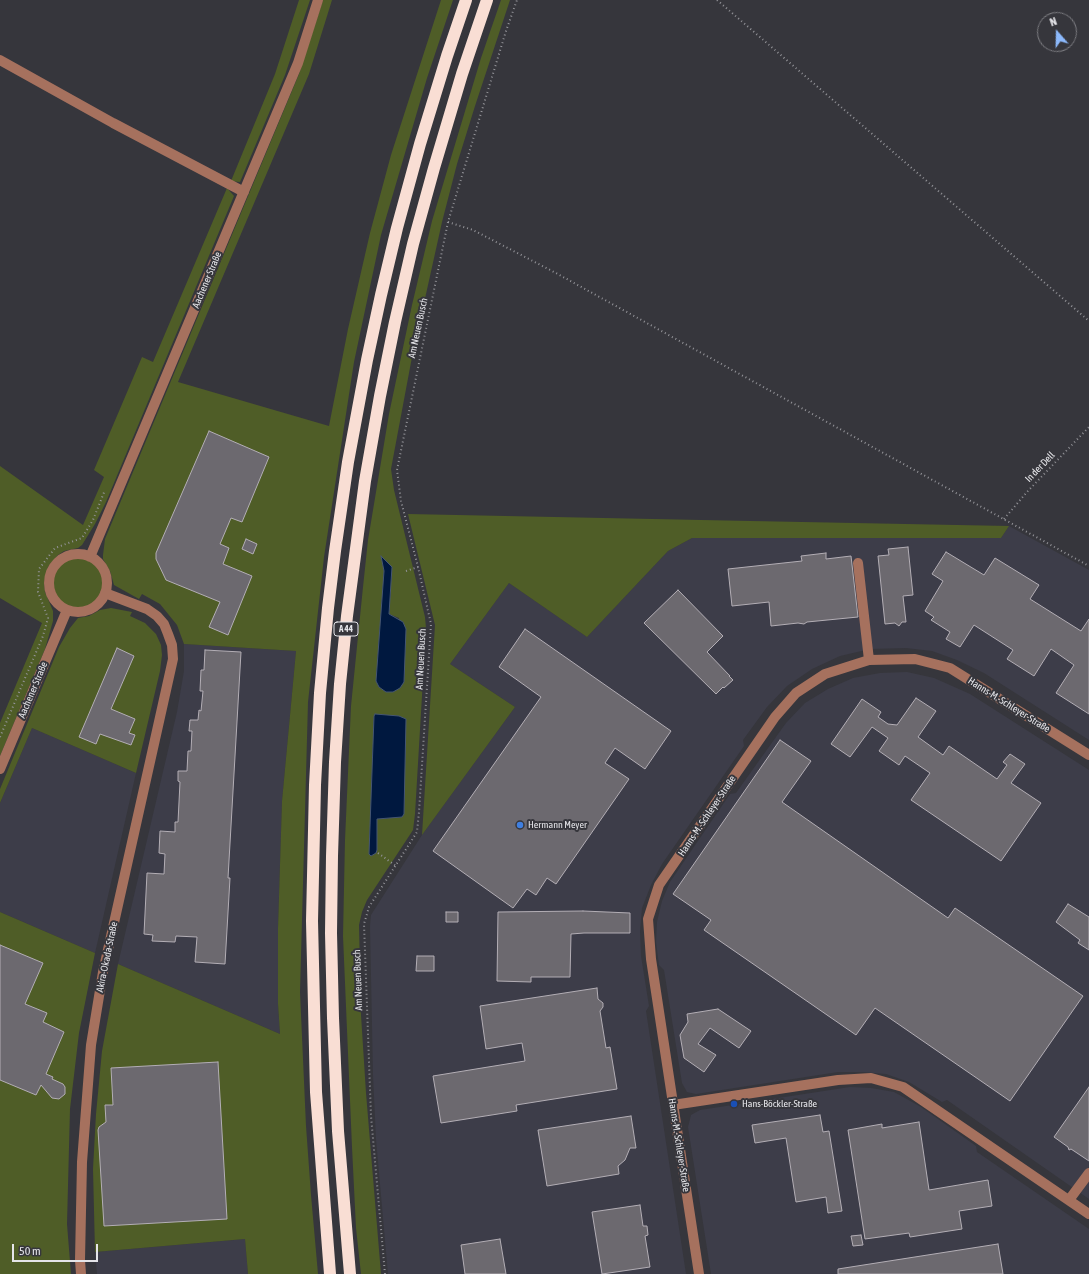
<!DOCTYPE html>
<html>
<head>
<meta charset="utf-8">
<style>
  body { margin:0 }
  #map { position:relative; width:1089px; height:1274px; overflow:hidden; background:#36363c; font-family:"Asap Condensed",sans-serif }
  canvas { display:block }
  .north { position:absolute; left:1037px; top:12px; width:40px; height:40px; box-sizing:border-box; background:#36363c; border:1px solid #7c7c81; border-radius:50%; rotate:340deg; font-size:11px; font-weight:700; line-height:16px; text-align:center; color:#e5e5e9 }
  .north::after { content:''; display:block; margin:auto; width:14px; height:18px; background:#8cb9fc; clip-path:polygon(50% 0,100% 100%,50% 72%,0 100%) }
  .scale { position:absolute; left:12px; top:1244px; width:86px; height:18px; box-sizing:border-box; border:2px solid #e5e5e9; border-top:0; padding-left:5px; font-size:12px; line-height:14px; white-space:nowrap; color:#e5e5e9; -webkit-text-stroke:3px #36363c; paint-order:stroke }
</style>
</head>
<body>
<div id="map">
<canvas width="1089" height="1274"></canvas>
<div class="north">N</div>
<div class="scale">50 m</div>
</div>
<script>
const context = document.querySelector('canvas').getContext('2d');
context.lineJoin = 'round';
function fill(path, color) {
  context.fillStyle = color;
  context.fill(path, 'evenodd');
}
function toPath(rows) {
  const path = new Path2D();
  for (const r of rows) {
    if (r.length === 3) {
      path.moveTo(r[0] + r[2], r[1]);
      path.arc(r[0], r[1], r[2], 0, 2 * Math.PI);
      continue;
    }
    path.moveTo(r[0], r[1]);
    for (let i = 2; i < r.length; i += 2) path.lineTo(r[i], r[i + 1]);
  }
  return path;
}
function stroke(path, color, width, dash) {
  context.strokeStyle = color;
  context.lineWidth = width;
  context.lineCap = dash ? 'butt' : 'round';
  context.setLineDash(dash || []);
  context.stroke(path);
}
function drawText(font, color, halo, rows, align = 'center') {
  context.font = font + ' "Asap Condensed",sans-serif';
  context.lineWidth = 4;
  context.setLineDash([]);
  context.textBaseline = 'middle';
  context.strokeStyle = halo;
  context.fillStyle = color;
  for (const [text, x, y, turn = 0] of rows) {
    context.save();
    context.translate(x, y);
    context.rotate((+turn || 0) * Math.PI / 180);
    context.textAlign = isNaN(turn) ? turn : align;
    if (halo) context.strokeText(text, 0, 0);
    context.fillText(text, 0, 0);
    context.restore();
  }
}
const built = toPath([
  [1009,526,1089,570,1089,740,984,673,957,660,932,651,906,648,870,649,840,656,812,669,787,686,767,707,743,740,744,746,662,864,651,885,642,908,640,931,641,956,649,1006,646,1011,686,1274,388,1274,376,1139,373,1075,370,926,371,915,422,835,515,707,450,664,509,583,587,637,668,551,692,538,1001,538],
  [184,644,296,651,282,801,278,928,278,1004,280,1034,118,964,177,712,184,671],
  [907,672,934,678,970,694,1089,770,1089,1199,947,1100,942,1102,909,1082,886,1074,862,1072,838,1072,696,1094,687,1092,682,1083,664,970,659,965,656,942,657,922,662,901,670,882,730,794,736,793,786,723,805,703,828,689,853,678,880,673],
  [32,728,136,773,95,953,0,912,0,803],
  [850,1087,871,1088,894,1092,921,1107,976,1146,977,1152,1089,1229,1089,1274,711,1274,688,1127,691,1115,700,1110],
  [245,1239,248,1274,97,1274,95,1252]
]);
const green = toPath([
  [299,0,310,0,285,75,240,182,231,181,275,74],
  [323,0,332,0,309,74,178,382,329,426,348,329,370,233,391,155,441,0,453,0,427,78,381,235,354,362,324,557,308,702,300,992,306,1126,311,1195,318,1274,248,1274,245,1239,95,1252,93,1169,96,1114,102,1051,118,964,280,1034,278,1004,278,928,282,801,296,651,184,644,177,625,160,604,142,594,139,599,114,585,110,571,103,559,103,555,105,539,299,74],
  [501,0,510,0,475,106,457,164,442,222,412,357,391,469,394,490,425,617,426,628,415,814,413,830,367,900,362,912,359,925,361,1015,366,1093,381,1274,361,1274,356,1228,352,1147,343,936,345,840,351,706,363,587,368,540,389,414,412,305,432,221,481,58],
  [392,567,389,614,399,618,386,692,379,687,376,681,384,571],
  [374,716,402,817,377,819,371,856,369,854],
  [227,188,234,196,106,502,95,524,82,545,78,548,64,551,58,555,48,567,44,583,45,592,53,611,53,621,45,649,0,756,0,723,42,623,0,598,0,466,83,525,104,477,94,470,142,357,153,362],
  [408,514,751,521,1009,526,1001,538,692,538,668,551,587,637,509,583,450,664,515,707,422,835,435,625],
  [78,583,26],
  [111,608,132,612,130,616,145,623,156,634,161,645,162,655,160,671,136,773,32,728,0,803,0,789,59,647,70,628,78,618,89,616,100,610],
  [0,912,95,953,79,1033,70,1109,67,1224,71,1274,0,1274]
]);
const water = toPath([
  [381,556,392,567,389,614,403,622,406,629,404,682,400,688,393,692,386,692,379,687,376,681,384,571,381,556],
  [375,714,399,716,406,719,404,814,402,817,377,819,377,850,376,853,371,856,369,854,374,716,375,714]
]);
const building = toPath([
  [209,431,269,457,242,522,231,518,220,544,229,548,223,564,252,576,228,635,209,627,220,602,166,580,156,559,156,553,209,431],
  [246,539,257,544,253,554,242,549,246,539],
  [908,547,913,595,903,596,906,622,902,622,899,626,895,623,885,624,878,556,889,555,888,549,908,547],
  [946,552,984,575,995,558,1039,585,1030,599,1081,631,1089,619,1089,714,1056,693,1074,665,1051,649,1034,676,1007,659,1013,650,974,625,960,647,946,639,950,632,931,620,934,617,925,611,943,581,932,574,946,552],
  [826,553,826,559,851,556,858,617,807,622,804,624,798,623,771,626,769,602,732,606,728,569,802,561,801,556,826,553],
  [678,590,723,636,707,652,730,676,729,676,733,680,724,688,723,687,716,694,644,623,678,590],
  [525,629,671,731,645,769,615,748,605,763,629,779,556,884,547,878,536,895,527,889,513,908,433,851,541,697,499,667,525,629],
  [117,648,134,656,111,709,135,719,129,733,135,735,131,745,100,734,96,744,79,737,117,648],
  [205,650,241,652,228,878,230,878,225,964,195,962,197,937,176,936,175,942,152,941,153,935,144,934,147,873,164,874,165,854,159,853,160,831,175,832,175,822,178,822,180,782,178,781,178,771,187,771,188,751,191,751,192,731,189,731,190,720,198,720,199,710,201,711,203,691,200,691,201,670,204,670,205,650],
  [916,698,936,711,918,737,943,755,949,746,997,779,1007,765,1003,762,1010,754,1025,764,1011,783,1041,803,1001,861,911,800,930,773,905,756,899,765,879,751,888,738,872,727,850,757,831,744,862,699,881,712,878,717,888,724,897,725,916,698],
  [780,740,811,761,782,802,948,918,955,908,1083,996,1010,1101,875,1008,856,1035,704,930,711,920,673,894,780,740],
  [1068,904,1089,917,1089,950,1078,943,1080,940,1056,922,1068,904],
  [583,911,630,913,630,933,584,933,571,934,570,977,531,977,531,982,497,981,498,912,583,911],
  [446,912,458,912,458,922,446,922,446,912],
  [0,945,43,963,25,1004,47,1013,43,1022,64,1032,46,1074,53,1077,52,1079,63,1084,65,1087,65,1094,59,1099,52,1098,41,1085,36,1095,0,1080,0,945],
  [417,956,434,956,434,971,416,971,417,956],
  [597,988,598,999,603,1003,603,1007,600,1011,606,1048,610,1047,617,1089,516,1105,517,1111,441,1123,433,1076,525,1061,522,1043,486,1049,480,1006,597,988],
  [718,1009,751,1031,739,1048,710,1028,698,1044,716,1055,704,1072,684,1058,680,1035,688,1022,687,1014,718,1009],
  [218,1062,227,1219,104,1226,98,1130,99,1127,106,1122,105,1105,113,1105,111,1068,218,1062],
  [1089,1087,1089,1161,1071,1149,1069,1150,1068,1147,1054,1137,1089,1087],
  [820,1115,823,1132,829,1131,842,1211,828,1213,826,1197,796,1202,786,1138,755,1143,752,1125,820,1115],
  [631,1116,636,1148,630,1148,625,1160,618,1166,619,1174,547,1186,538,1130,631,1116],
  [919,1122,929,1190,988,1180,992,1206,959,1211,962,1229,910,1237,909,1233,865,1239,848,1130,882,1124,882,1128,919,1122],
  [640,1205,643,1226,647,1226,648,1235,645,1236,650,1267,602,1274,592,1212,640,1205],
  [861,1235,863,1245,853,1246,851,1236,861,1235],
  [500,1239,506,1274,465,1274,461,1245,500,1239],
  [998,1244,1003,1274,838,1274,838,1269,998,1244]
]);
const path = toPath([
  [717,0,1089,321],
  [448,222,473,230,554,272,1089,566],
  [1004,519,1027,492,1089,427],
  [406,571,418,567],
  [0,737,43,636,48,618,38,592,39,569,55,548,82,538,93,520,105,490],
  [378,853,396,866],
  [385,1274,371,1116,364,924,369,907,417,832,419,812,431,624,418,567,401,501,397,470,448,222,506,31,517,0]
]);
const minor = toPath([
  [0,60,113,123,244,192],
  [78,583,29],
  [90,557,298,63,318,0],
  [858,563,869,660],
  [0,769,67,610],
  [673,1105,838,1080,871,1078,903,1087,1089,1214],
  [1069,1200,1089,1173],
  [81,1274,80,1260,82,1162,91,1045,103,972,173,659,172,645,168,634,164,624,157,616,147,609,105,593],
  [699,1274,651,959,648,919,659,885,775,717,796,693,825,674,869,660,915,659,950,668,1089,755]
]);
const highway = toPath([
  [330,1274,316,1092,312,921,315,785,320,693,328,608,335,551,348,462,367,360,381,295,397,228,420,144,447,56,466,0],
  [350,1274,338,1131,333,1018,331,933,332,856,335,762,340,684,347,616,365,481,380,396,395,322,413,244,434,168,462,74,487,0]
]);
const markers = [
  [520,825,4,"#3f7fe0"],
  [734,1104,4,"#1a4fb4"]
];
const shields = [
  [346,629,24]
];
const shieldNames = [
  ["A 44",346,629]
];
const streetNames = [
  ["Aachener Straße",207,280,-67],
  ["Am Neuen Busch",418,328,-78],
  ["In der Dell",1040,467,-46],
  ["Am Neuen Busch",421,659,-87],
  ["Aachener Straße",33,690,-67],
  ["Hanns-M.-Schleyer-Straße",1009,705,32],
  ["Hanns-M.-Schleyer-Straße",707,816,-56],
  ["Akira-Okada-Straße",107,957,-78],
  ["Am Neuen Busch",358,980,-92],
  ["Hanns-M.-Schleyer-Straße",679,1145,81]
];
const poiNames = [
  ["Hermann Meyer",528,825],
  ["Hans-Böckler-Straße",742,1104]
];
fill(built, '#3d3d49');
fill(green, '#4f5d27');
fill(water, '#00183f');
stroke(water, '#455672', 1);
fill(building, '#6c696f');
stroke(building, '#b3aeb5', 1);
stroke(path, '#949499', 2, [1, 3]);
stroke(minor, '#a6715e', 10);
stroke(highway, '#f9ded4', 12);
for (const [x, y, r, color] of markers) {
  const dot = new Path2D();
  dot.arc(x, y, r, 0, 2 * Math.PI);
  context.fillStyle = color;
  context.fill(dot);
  stroke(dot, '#36363c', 1.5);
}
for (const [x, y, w] of shields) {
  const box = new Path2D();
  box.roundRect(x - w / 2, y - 7, w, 14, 3);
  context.fillStyle = '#36363c';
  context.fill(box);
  stroke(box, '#e5e5e9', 1);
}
drawText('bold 9px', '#e5e5e9', null, shieldNames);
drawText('10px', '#e5e5e9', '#36363c', streetNames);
drawText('10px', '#e5e5e9', '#36363c', poiNames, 'left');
</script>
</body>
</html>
